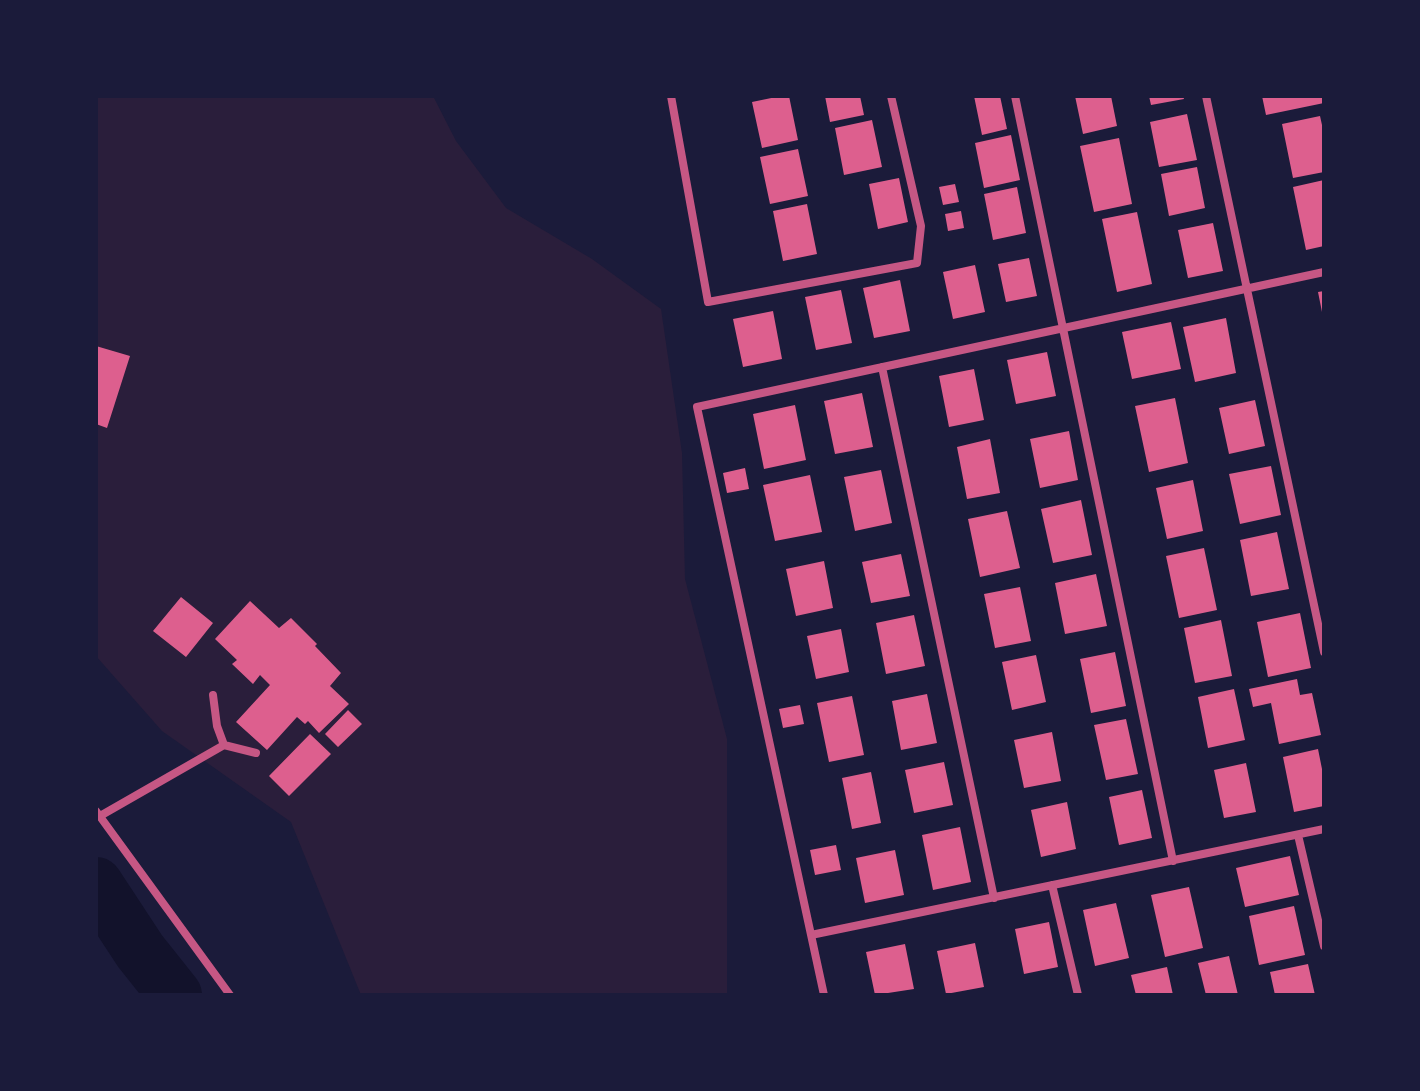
<!DOCTYPE html>
<html>
<head>
<meta charset="utf-8">
<style>
  body { margin:0 }
  #map { position:relative; width:1420px; height:1091px; overflow:hidden; background:#1b1b3a; font-family:"IBM Plex Sans",sans-serif }
  canvas { display:block }
  .frame { position:absolute; inset:0; border:98px solid #1b1b3a; pointer-events:none }
</style>
</head>
<body>
<div id="map">
<canvas width="1420" height="1091"></canvas>
<div class="frame"></div>
</div>
<script>
const context = document.querySelector('canvas').getContext('2d');
context.lineJoin = 'round';
function fill(path, color) {
  context.fillStyle = color;
  context.fill(path, 'evenodd');
}
function toPath(rows) {
  const path = new Path2D();
  for (const r of rows) {
    path.moveTo(r[0], r[1]);
    for (let i = 2; i < r.length; i += 2) path.lineTo(r[i], r[i + 1]);
  }
  return path;
}
function stroke(path, color, width, dash) {
  context.strokeStyle = color;
  context.lineWidth = width;
  context.lineCap = dash ? 'butt' : 'round';
  context.setLineDash(dash || []);
  context.stroke(path);
}
const green = toPath([
  [96,96,433,96,456,141,506,208,592,259,661,309,682,453,685,579,727,739,727,995,361,995,291,822,162,731,96,656]
]);
const river = toPath([
  [96,884,140,951,175,995]
]);
const building = toPath([
  [781,96,789,96,798,140,762,148,752,102],
  [825,96,860,96,864,115,830,122],
  [974,96,1000,96,1007,129,982,135],
  [1075,96,1111,96,1117,126,1083,134],
  [1149,96,1183,96,1184,99,1151,105],
  [1262,96,1324,96,1324,103,1266,115],
  [1187,114,1197,160,1159,167,1150,122],
  [1320,116,1324,134,1324,172,1293,178,1282,124],
  [872,120,882,167,844,175,835,128],
  [1011,135,1020,180,984,188,975,143],
  [1119,138,1132,204,1094,212,1080,146],
  [798,149,808,196,770,204,760,157],
  [1197,167,1205,208,1169,216,1161,174],
  [899,178,908,222,878,229,869,184],
  [1324,180,1324,246,1306,250,1293,187],
  [955,184,959,202,943,205,939,187],
  [1017,187,1026,233,993,240,984,194],
  [807,204,817,254,783,261,773,211],
  [961,211,964,228,948,231,945,214],
  [1137,212,1152,284,1117,292,1102,219],
  [1213,223,1223,271,1188,278,1178,230],
  [1029,258,1037,296,1006,302,998,264],
  [975,265,985,312,953,319,943,272],
  [900,280,910,331,874,338,863,288],
  [841,290,852,343,816,350,805,297],
  [1324,291,1324,317,1323,317,1318,292],
  [773,311,782,359,743,367,733,319],
  [1226,318,1236,373,1195,382,1183,327],
  [1171,322,1181,369,1132,379,1122,332],
  [96,346,130,356,107,428,96,424],
  [1047,352,1056,396,1016,404,1007,360],
  [974,369,984,420,949,427,939,376],
  [862,393,873,447,835,454,824,401],
  [1175,398,1188,463,1149,472,1135,406],
  [1255,400,1265,446,1229,454,1219,408],
  [795,405,806,460,764,469,753,414],
  [1069,431,1078,480,1040,488,1030,439],
  [990,439,1000,493,967,499,957,447],
  [1271,466,1281,515,1240,524,1229,474],
  [745,468,749,489,727,493,723,473],
  [881,470,892,523,855,531,844,477],
  [810,475,822,532,775,541,763,485],
  [1193,480,1203,531,1167,539,1156,488],
  [1081,500,1092,555,1053,563,1041,509],
  [1007,511,1020,568,980,577,968,519],
  [1277,532,1289,589,1251,596,1240,540],
  [1204,548,1217,610,1179,618,1166,556],
  [901,554,910,596,871,603,862,562],
  [824,561,833,608,796,616,786,569],
  [1096,574,1107,626,1065,634,1055,583],
  [1020,587,1031,641,995,648,984,594],
  [181,597,213,623,186,657,153,631],
  [250,601,279,628,291,618,317,644,315,646,341,673,330,686,349,704,319,733,308,721,305,724,297,717,267,750,236,722,270,685,260,675,253,684,232,664,237,660,215,639],
  [1300,613,1311,668,1268,677,1257,622],
  [914,615,925,666,886,674,876,623],
  [1221,620,1232,676,1195,683,1184,628],
  [841,629,849,672,816,679,807,636],
  [1115,652,1126,706,1091,713,1080,659],
  [1036,655,1046,702,1012,710,1002,662],
  [1297,679,1300,695,1312,693,1321,735,1279,744,1271,703,1253,707,1249,689],
  [1234,689,1245,740,1208,748,1198,697],
  [927,694,937,743,901,750,892,701],
  [852,696,864,755,829,762,817,703],
  [800,705,804,724,783,728,779,709],
  [348,710,362,724,338,747,325,734],
  [1126,719,1138,774,1106,780,1094,725],
  [1052,732,1061,781,1024,788,1014,740],
  [310,734,331,754,289,796,269,776],
  [1318,749,1324,779,1324,806,1294,812,1283,757],
  [944,762,953,805,914,813,905,770],
  [1246,763,1256,812,1224,818,1214,770],
  [871,772,881,823,852,829,842,778],
  [1142,790,1152,838,1119,845,1109,797],
  [1067,802,1076,849,1041,857,1031,810],
  [960,827,971,882,933,890,922,835],
  [836,845,841,870,815,875,810,850],
  [895,850,904,895,865,903,856,858],
  [1290,856,1299,895,1245,907,1236,868],
  [1189,887,1203,948,1165,957,1151,895],
  [1116,903,1129,958,1095,966,1083,910],
  [1294,906,1305,955,1259,965,1249,916],
  [1049,922,1058,967,1024,974,1015,929],
  [975,943,984,987,946,994,937,951],
  [905,944,914,989,875,995,866,952],
  [1229,956,1238,995,1206,995,1198,963],
  [1308,964,1315,995,1275,995,1270,972],
  [1167,967,1173,995,1136,995,1131,975]
]);
const minor = toPath([
  [671,96,708,302,917,263,921,226,891,96],
  [1015,96,1173,861],
  [1206,96,1324,652],
  [882,367,994,898],
  [213,695,217,726,224,745],
  [96,811,230,995],
  [100,816,224,745,256,753],
  [1298,835,1324,946],
  [1052,885,1078,995],
  [811,935,1324,829],
  [824,995,697,407,1324,272]
]);
fill(green, '#2a1e3b');
stroke(river, '#12122b', 54);
fill(building, '#dd5f8e');
stroke(minor, '#c65784', 8);
</script>
</body>
</html>
